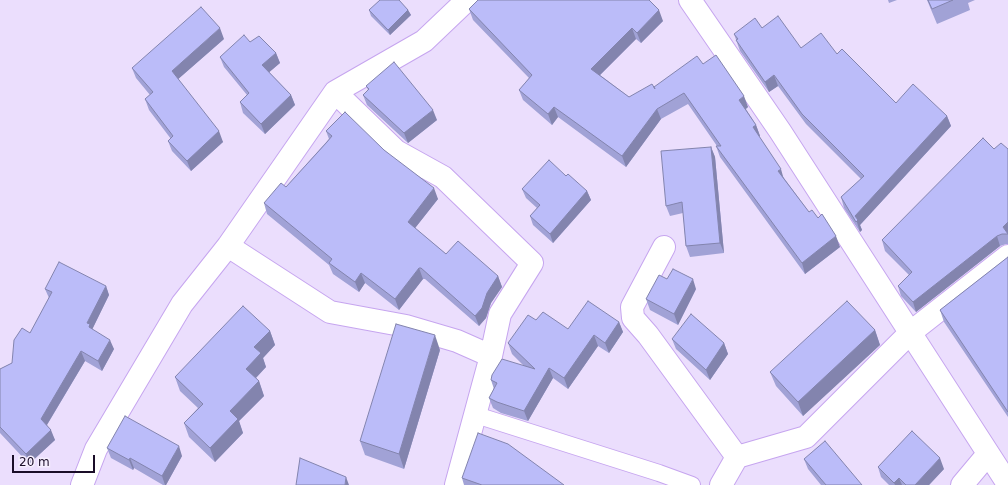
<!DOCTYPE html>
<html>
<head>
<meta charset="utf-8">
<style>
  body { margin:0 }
  #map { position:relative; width:1008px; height:485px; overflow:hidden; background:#ebdefd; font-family:"DejaVu Sans",sans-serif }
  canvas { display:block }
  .scale { position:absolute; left:12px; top:455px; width:83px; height:18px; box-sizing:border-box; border:2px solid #1a0d28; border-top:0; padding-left:5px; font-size:12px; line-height:14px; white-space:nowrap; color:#1a0d28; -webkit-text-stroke:3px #f5eefe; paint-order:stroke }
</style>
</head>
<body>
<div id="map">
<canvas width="1008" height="485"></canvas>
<div class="scale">20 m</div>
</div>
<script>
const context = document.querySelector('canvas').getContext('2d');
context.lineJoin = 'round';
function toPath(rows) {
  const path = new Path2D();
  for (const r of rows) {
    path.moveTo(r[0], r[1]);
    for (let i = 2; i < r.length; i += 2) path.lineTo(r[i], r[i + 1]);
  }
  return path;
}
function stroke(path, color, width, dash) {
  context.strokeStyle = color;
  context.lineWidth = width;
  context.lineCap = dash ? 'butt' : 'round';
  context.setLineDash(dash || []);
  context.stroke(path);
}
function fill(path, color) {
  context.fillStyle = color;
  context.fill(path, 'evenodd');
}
const lane = toPath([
  [476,415,659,473,692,485]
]);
const street = toPath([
  [690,0,780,131,1008,484],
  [335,92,396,151,443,177,532,263,500,314,491,356],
  [228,246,330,312,406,326,457,341,491,356,456,485],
  [664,247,632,307,633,318,648,335,737,457],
  [82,485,96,449,182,304,228,246,335,92,424,41,467,0],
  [721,485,737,457,806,437,911,332,1008,256],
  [962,485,988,454]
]);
const wall = toPath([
  [888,0,897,0,889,3],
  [927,0,975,0,968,3,970,10,937,24],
  [469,9,663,21,641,43,636,39,600,75,629,97,655,89,703,64,748,107,746,109,756,125,760,136,759,136,784,178,809,212,840,247,805,274,720,157,716,146,717,146,688,104,661,119,626,167,558,117,552,125,523,100,519,90,529,78,473,20],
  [369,10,408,10,411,15,390,35,371,16],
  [762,28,801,48,837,54,896,103,947,116,951,126,860,225,862,230,860,232,844,208,841,197,861,179,806,124,778,86,769,92,740,51,734,34],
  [224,39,178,79,223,142,191,171,172,151,168,141,171,139,149,110,145,99,150,95,136,78,132,68],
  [250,42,276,53,280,63,269,72,291,95,295,105,265,134,243,113,240,102,247,95,224,67,220,57],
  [366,86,437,120,408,143,367,105,363,95,368,90],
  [326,131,384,150,438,199,415,228,446,254,498,276,502,287,491,303,486,318,479,326,425,279,423,279,399,310,365,283,359,292,333,274,329,265,267,214,264,203,286,187,329,139],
  [711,147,715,157,724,253,690,257,686,246,683,213,670,216,666,206],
  [994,149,1008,149,1008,244,1006,244,1000,246,916,312,901,296,898,286,909,275,885,251,882,240],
  [566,176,587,191,591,200,553,243,533,225,530,216,537,208,526,198,522,189],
  [1008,257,1008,417,944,322,940,310],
  [106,286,109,295,92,329,114,349,102,371,85,361,47,425,55,440,29,464,0,433,0,369,12,363,30,333,49,298,45,289],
  [696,289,678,325,650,310,646,299],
  [536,320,568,329,619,322,623,332,609,353,598,346,568,389,553,378,528,421,501,413,493,408,489,398,494,389,491,380,524,366,512,354,508,343],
  [875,330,880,345,803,416,776,386,770,372],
  [270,331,275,345,263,358,266,367,256,378,259,381,264,396,239,421,243,433,215,462,189,437,184,423,198,408,180,391,175,377],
  [672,339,724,343,728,354,710,380,676,349],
  [440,350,404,469,365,455,360,441],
  [107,448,182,456,166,485,163,485,134,468,133,470,111,458],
  [804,459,862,485,821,485,808,469],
  [878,467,944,469,929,485,889,485,881,477],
  [462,478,564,485,464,485]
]);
const shadedWall = toPath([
  [408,10,411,15,390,35,388,30],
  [659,10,663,21,641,43,637,33],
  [220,28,224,39,176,81,172,71],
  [632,28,636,39,595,80,591,69],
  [276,53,280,63,266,75,262,65],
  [774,75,778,86,769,92,765,82],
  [291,95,295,105,265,134,261,124],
  [744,96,748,107,743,111,739,100],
  [554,107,558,117,552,125,548,114],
  [657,109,661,119,626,167,622,156],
  [433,110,437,120,408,143,404,133],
  [947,116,951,126,860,225,862,230,860,232,855,216],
  [756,125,760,136,757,138,753,127],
  [219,131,223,142,191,171,187,161],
  [711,147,715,157,724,253,720,243],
  [781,169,784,180,778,171],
  [434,188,438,199,412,232,408,222],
  [587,191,591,200,553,243,550,234],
  [1008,222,1008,234,1003,227],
  [836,236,840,247,805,274,802,263],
  [997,236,1000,246,916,312,913,302],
  [419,268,423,279,399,310,395,299],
  [361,273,365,283,359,292,355,282],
  [498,276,502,287,491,303,486,318,479,326,475,316,487,293],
  [693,279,696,289,678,325,674,314],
  [106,286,109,295,92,330,92,337,87,323],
  [619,322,623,332,609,353,605,343],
  [875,330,880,345,803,416,798,402],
  [270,331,275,345,263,358,266,367,251,383,246,369,254,347],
  [435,335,440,350,404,469,399,454],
  [594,335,598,346,568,389,564,378],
  [110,340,114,349,102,371,98,361],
  [724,343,728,354,710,380,706,370],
  [81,351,85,361,45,428,41,419],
  [549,368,553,378,528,421,524,411],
  [259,381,264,396,239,421,243,433,215,462,210,448,230,411],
  [51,430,55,440,29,464,26,454],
  [179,446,182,456,166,485,165,485,162,476],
  [130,458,134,468,133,470,129,460],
  [940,458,944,469,929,485,915,485],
  [346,477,349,485,345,485],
  [899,478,902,485,895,485,894,483]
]);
const building = toPath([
  [380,0,399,0,408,10,388,30,369,10,380,0],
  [478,0,649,0,659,10,637,33,632,28,591,69,629,97,652,84,655,89,654,87,697,56,703,64,716,55,744,96,739,100,756,125,753,127,781,169,778,171,809,212,812,210,818,218,822,214,836,236,802,263,716,146,721,146,684,93,657,109,622,156,554,107,548,114,519,90,532,75,469,9,478,0],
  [928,0,953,0,932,9,928,0],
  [201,7,220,28,172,71,219,131,187,161,168,141,173,136,145,99,153,92,132,68,201,7],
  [778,16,801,48,821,33,837,54,842,49,896,103,913,84,947,116,855,216,858,220,856,222,841,197,864,176,802,114,774,75,765,82,736,40,738,39,734,34,755,18,762,28,778,16],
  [244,35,250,42,259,36,276,53,262,65,291,95,261,124,240,102,249,93,220,57,244,35],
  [394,62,433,110,404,133,363,95,369,89,366,86,394,62],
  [345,112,384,150,434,188,408,222,446,254,458,241,498,276,487,293,482,308,475,316,421,268,419,268,395,299,361,273,355,282,329,263,332,259,264,203,281,183,286,187,327,142,332,136,326,131,345,112],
  [983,138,994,149,1001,143,1008,149,1008,222,1003,227,1008,234,1002,234,997,236,913,302,898,286,912,272,882,240,983,138],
  [711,147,720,243,686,246,682,202,666,206,661,151,711,147],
  [549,160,566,176,568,174,587,191,550,234,530,216,540,205,522,189,549,160],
  [1008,257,1008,412,940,310,1008,257],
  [59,262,106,286,87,323,90,324,89,327,110,340,98,361,81,351,41,419,51,430,26,454,0,427,0,369,12,363,14,340,22,328,30,333,52,292,45,289,59,262],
  [673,269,693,279,674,314,646,299,659,275,667,279,673,269],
  [588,301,619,322,605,343,594,335,564,378,549,368,524,411,497,402,489,398,497,383,491,380,492,375,502,359,535,369,508,343,528,315,536,320,543,312,568,329,588,301],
  [847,301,875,330,798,402,770,372,847,301],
  [243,306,270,331,254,347,261,353,246,369,259,381,230,411,238,419,210,448,184,423,203,404,175,377,243,306],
  [691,314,724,343,706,370,672,339,691,314],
  [396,324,435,335,399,454,360,441,396,324],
  [125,416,179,446,162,476,130,458,129,460,107,448,125,416],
  [912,431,940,458,915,485,906,485,899,478,894,483,878,467,912,431],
  [478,433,508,444,564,485,482,485,462,478,478,433],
  [825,441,862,485,826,485,804,459,825,441],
  [300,458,346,477,345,485,296,485,300,458]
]);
stroke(lane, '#c6a5ef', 18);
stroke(street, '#c6a5ef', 24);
stroke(lane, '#fff', 16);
stroke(street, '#fff', 22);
fill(wall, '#a1a2d6');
fill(shadedWall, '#8384ae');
fill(building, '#bbbcf9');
stroke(building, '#8384ae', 1);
</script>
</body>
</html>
